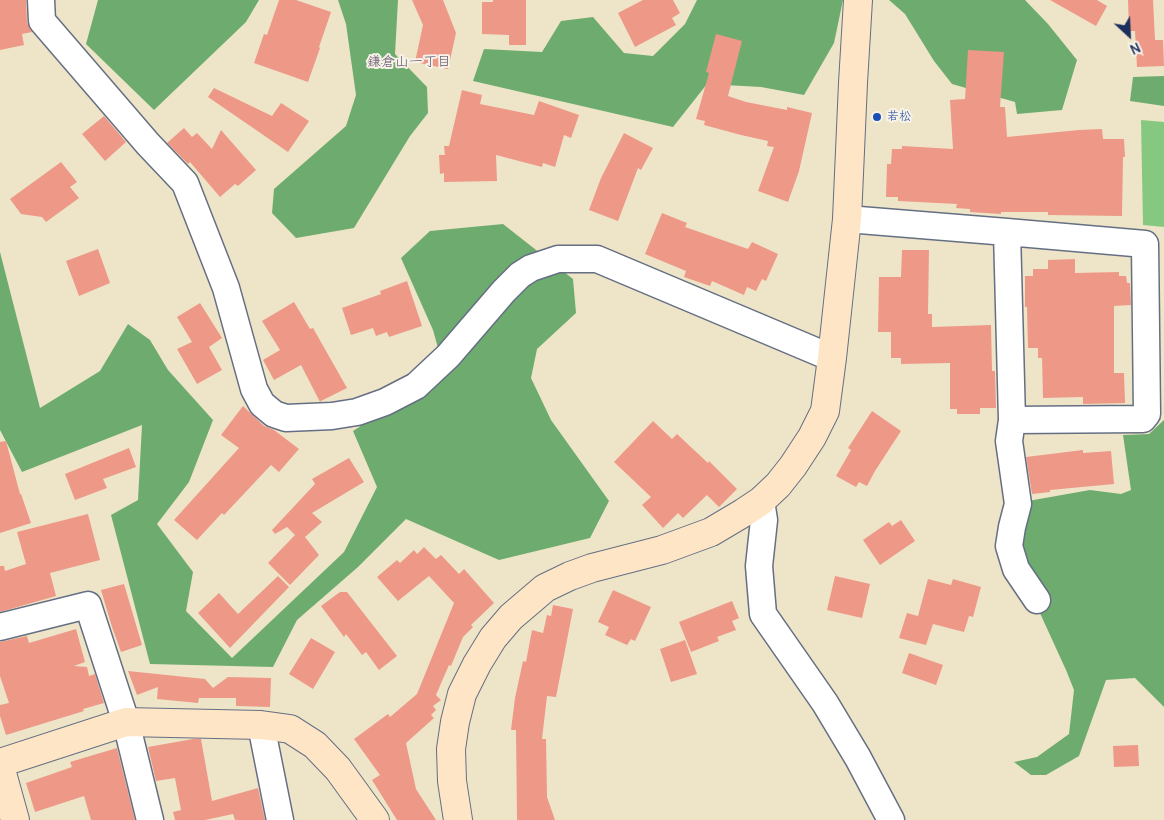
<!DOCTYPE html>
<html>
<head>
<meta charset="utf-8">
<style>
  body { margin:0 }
  #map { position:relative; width:1164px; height:820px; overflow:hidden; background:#eee5c8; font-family:Delius,sans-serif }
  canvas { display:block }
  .north { position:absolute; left:1104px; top:10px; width:50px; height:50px; -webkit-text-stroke:4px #f7f3e8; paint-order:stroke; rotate:155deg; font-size:14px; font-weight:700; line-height:20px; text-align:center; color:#1b2f5e }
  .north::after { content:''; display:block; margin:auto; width:18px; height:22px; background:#1b2f5e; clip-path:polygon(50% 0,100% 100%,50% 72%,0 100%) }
</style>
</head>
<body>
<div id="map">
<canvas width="1164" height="820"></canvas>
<div class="north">N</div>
</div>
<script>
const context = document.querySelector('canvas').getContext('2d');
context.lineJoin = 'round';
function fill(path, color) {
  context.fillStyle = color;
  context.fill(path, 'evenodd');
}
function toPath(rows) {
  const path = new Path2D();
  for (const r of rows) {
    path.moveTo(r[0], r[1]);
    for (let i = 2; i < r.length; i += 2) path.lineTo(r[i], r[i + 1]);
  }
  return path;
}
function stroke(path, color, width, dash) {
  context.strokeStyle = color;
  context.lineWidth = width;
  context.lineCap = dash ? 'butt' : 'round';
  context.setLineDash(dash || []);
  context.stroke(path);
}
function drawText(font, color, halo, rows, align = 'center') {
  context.font = font + ' Delius,"Klee One",sans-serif';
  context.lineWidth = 4;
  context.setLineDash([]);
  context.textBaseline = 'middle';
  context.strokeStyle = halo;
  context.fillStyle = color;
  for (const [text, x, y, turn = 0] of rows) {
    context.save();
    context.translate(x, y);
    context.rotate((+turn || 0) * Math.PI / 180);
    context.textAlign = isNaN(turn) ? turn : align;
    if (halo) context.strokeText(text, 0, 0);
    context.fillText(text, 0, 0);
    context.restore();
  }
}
const green = toPath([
  [1141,120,1164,122,1164,227,1143,225]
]);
const forest = toPath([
  [98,0,259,0,246,22,154,110,86,44],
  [338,0,398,0,395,54,427,87,428,113,410,136,354,228,296,238,272,213,274,189,346,126,356,95,346,24],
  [697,0,843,0,834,43,804,95,761,87,707,84,673,127,473,81,484,49,542,52,561,21,593,17,624,53,653,56,685,24],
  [889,0,1025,0,1048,24,1077,60,1062,110,1017,114,1015,102,952,84,934,61,905,14],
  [1164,76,1164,106,1130,101,1133,77],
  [503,224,573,279,576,313,537,349,531,378,551,420,609,501,590,538,499,560,406,519,358,567,297,620,273,667,150,664,111,515,138,500,142,425,22,472,0,430,0,252,40,408,100,371,128,324,150,340,168,370,213,420,189,482,157,524,193,572,186,611,232,658,344,552,377,487,353,431,433,380,438,348,433,330,401,258,430,231],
  [1164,420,1164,707,1135,678,1106,680,1079,756,1046,775,1031,775,1014,762,1037,757,1069,734,1074,690,1066,670,1012,552,1023,540,1028,501,1090,490,1121,494,1131,490,1123,435,1149,434]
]);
const building = toPath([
  [0,0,26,0,27,22,32,32,22,34,24,45,0,50],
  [279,0,296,0,331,12,319,47,320,48,308,82,254,63,264,34,267,35],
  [412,0,443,0,456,33,448,69,415,62,423,25],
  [493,0,526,0,526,45,509,45,509,35,482,34,482,2,493,2],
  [643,0,673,0,680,13,672,18,676,25,635,47,618,13],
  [1050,0,1097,0,1107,6,1096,26],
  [1128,0,1153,0,1155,40,1163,40,1164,66,1137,67,1135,31,1129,31],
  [716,34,742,41,728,96,746,102,787,110,787,107,812,113,799,171,788,202,758,191,774,147,767,146,768,141,741,135,704,125,705,121,696,119,709,73,706,72],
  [968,50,1004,52,1000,107,1005,107,1007,137,1079,130,1102,129,1103,139,1124,139,1125,157,1123,157,1122,216,1048,215,1048,212,1001,212,1001,214,970,212,970,209,956,208,957,204,898,201,898,197,886,197,887,164,891,164,892,149,902,149,902,146,953,149,950,100,965,99],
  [214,88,272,116,281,103,309,121,288,152,208,97],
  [462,90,482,95,480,104,534,115,539,101,579,115,571,138,564,135,555,167,543,163,542,167,496,155,497,181,444,182,444,173,440,174,439,155,445,155,444,146,449,146],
  [104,116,126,142,105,161,82,134],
  [184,128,192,137,197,133,212,149,221,130,256,170,238,186,235,184,220,197,190,162,188,164,167,143],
  [624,133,653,148,641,170,638,168,618,221,589,210,601,178],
  [61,162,77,182,70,187,79,198,46,222,42,217,21,214,10,199],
  [662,213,687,223,685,227,748,249,752,242,778,254,766,281,762,279,756,291,747,287,744,295,712,281,710,286,684,277,686,271,645,254],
  [98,249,110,283,79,296,66,261],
  [902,250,929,250,928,314,932,314,932,327,991,325,992,371,995,371,996,408,980,408,980,414,957,414,957,409,950,409,950,363,901,364,901,358,891,358,891,332,878,332,879,277,901,277],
  [1075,259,1075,273,1119,272,1119,276,1126,276,1127,283,1130,283,1131,305,1114,306,1114,373,1124,373,1125,403,1083,404,1083,397,1043,398,1042,358,1038,358,1038,348,1028,348,1027,307,1025,307,1025,276,1033,276,1033,269,1048,269,1048,260],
  [407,281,422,326,389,337,387,332,376,336,373,328,351,335,342,308,381,294,380,291],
  [294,302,310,329,313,328,347,388,321,401,320,402,301,365,274,380,263,360,280,350,262,321],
  [200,303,222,338,209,347,222,370,197,384,177,349,192,342,177,317],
  [243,406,264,426,274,430,299,449,279,472,271,465,224,515,222,513,197,540,174,520,239,448,221,435],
  [872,411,901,431,875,471,867,486,859,482,856,487,836,476,851,450,848,448],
  [653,421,672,439,677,434,708,463,709,461,737,489,719,507,707,495,683,518,678,513,663,528,642,505,651,497,614,462],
  [6,441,20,494,21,494,31,523,0,533,0,442],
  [129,448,136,467,103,479,107,488,75,500,65,474],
  [1083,450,1083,453,1111,451,1114,484,1050,490,1050,492,1032,494,1026,457],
  [349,458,364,482,312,513,322,522,305,537,319,555,290,585,268,563,295,535,287,527,275,534,272,530,315,484,312,479],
  [88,514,100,560,50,573,56,596,0,612,0,566,4,566,5,571,26,564,17,532],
  [901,520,915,541,880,565,863,540,889,522,892,526],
  [424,547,436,559,441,555,459,574,464,569,494,603,471,625,473,627,463,637,451,666,449,665,436,695,441,700,433,706,436,710,431,715,434,718,406,743,416,789,436,820,397,820,372,780,380,775,354,739,388,714,390,717,417,694,454,603,429,576,398,601,377,577,397,560,400,563,414,550,417,554],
  [278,576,289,587,230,648,198,613,219,593,238,614],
  [835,576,870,584,862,618,827,610],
  [928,579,951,585,953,579,981,587,973,617,969,616,964,632,933,624,926,645,899,638,907,613,918,616],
  [124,584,142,645,121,652,112,627,101,590],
  [613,590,651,607,635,641,631,639,627,645,605,635,609,627,598,622],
  [340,592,347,592,397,656,379,670,366,652,362,655,346,634,344,637,321,606],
  [732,601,739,618,732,621,736,630,717,637,719,641,691,652,679,622],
  [553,605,573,609,556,697,547,696,542,739,546,739,547,797,555,820,517,820,516,730,511,730,515,698,523,661,526,662,532,630,543,633,547,615,551,616],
  [76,629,85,662,74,666,87,667,89,676,95,674,104,703,83,709,84,711,6,735,0,716,0,705,9,703,0,676,0,642,27,636,29,643],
  [311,638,335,652,313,689,289,674],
  [685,640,697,674,671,682,660,649],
  [909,653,943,665,936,685,902,673],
  [128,671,205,679,213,688,228,677,271,678,270,707,236,706,236,698,199,698,198,703,157,699,158,687,137,695],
  [193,739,201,739,212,801,258,788,265,820,235,820,233,814,205,820,175,820,173,812,181,810,175,778,156,781,148,747],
  [1138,745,1139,766,1114,767,1113,746],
  [117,748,135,820,91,820,84,796,35,812,26,783,72,767,70,762]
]);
const street = toPath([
  [41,0,42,21,148,144,185,183,226,288,254,389,262,404,274,414,286,418,332,416,357,412,385,402,416,386,448,356,504,291,520,275,531,268,558,259,597,259,832,358],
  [847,219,1007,232,1145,244,1147,414,1143,419,1012,420,1007,232],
  [1012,420,1009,441,1018,504,1012,527,1009,546,1016,569,1037,600],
  [761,501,764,520,759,566,763,614,825,703,858,758,891,820],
  [0,627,88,605,126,722,150,820],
  [261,725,280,820]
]);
const secondary = toPath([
  [0,763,126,722,261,725,290,729,315,745,338,769,375,820],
  [0,766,15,820],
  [458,820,452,781,451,749,455,722,462,694,477,664,493,638,511,617,545,588,570,576,592,568,662,550,711,532,743,513,761,501,778,485,793,466,812,437,825,411,832,358,847,219,853,83,858,0]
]);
const markers = [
  [877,117,5,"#1a4fb4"]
];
const transitNames = [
  ["若松",887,117]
];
const neighbourhoodNames = [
  ["鎌倉山一丁目",409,62]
];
fill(green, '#87c880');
fill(forest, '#6dac6e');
fill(building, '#ee9888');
stroke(street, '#656f83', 29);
stroke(secondary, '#656f83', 30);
stroke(street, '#fff', 26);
stroke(secondary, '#fde5c5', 28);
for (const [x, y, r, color] of markers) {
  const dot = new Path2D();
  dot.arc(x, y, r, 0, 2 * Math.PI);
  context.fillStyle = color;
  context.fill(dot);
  stroke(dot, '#f7f3e8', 2);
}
drawText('12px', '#164399', '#f7f3e8', transitNames, 'left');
drawText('14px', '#65546d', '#f7f3e8', neighbourhoodNames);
</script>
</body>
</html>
